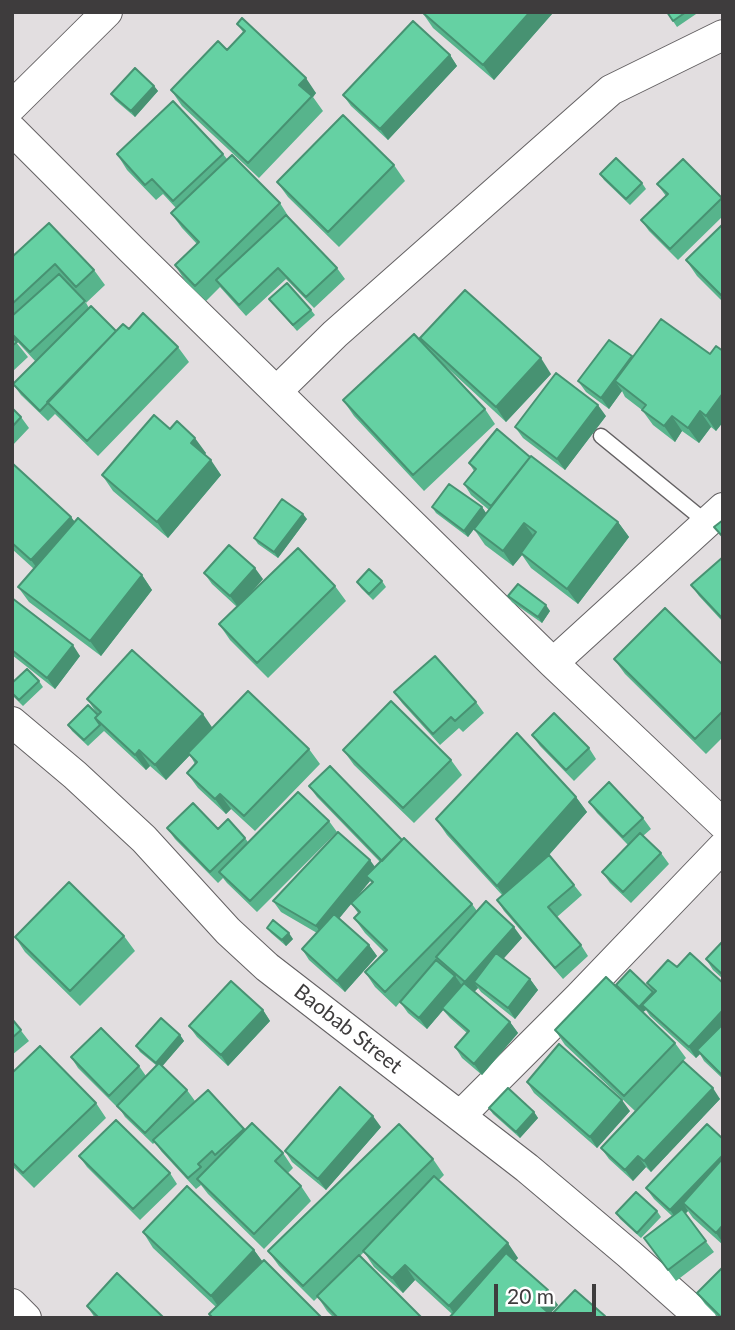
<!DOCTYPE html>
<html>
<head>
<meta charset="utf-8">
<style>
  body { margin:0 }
  #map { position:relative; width:735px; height:1330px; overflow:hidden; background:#e2dee0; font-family:Lato,sans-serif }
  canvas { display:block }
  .frame { position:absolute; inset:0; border:14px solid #3e3c3d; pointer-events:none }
  .scale { position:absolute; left:494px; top:1284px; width:102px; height:32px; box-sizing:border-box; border:4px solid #3e3c3d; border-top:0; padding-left:9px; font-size:21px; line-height:24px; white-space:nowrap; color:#3e3c3d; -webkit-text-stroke:5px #fff; paint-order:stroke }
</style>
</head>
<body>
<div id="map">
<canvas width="735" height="1330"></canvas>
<div class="frame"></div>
<div class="scale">20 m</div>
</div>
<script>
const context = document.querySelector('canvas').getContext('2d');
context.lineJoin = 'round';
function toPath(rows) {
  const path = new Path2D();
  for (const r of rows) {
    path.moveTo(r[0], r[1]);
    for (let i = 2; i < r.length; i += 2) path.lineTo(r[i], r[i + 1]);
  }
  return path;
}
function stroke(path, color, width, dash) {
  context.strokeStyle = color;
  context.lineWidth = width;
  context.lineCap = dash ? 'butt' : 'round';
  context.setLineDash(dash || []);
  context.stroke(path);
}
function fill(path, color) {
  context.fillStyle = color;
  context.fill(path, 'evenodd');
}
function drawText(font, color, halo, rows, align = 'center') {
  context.font = font + ' Lato,sans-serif';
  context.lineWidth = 5;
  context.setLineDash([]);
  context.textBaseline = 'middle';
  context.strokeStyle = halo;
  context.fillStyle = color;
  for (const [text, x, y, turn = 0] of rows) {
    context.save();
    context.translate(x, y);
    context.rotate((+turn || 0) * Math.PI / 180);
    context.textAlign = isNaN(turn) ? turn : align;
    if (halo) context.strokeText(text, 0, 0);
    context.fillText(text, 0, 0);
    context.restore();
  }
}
const lane = toPath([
  [601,436,706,522]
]);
const street = toPath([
  [12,106,107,12],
  [12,130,131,249,553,663,723,824],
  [277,391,335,334,611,90,723,35],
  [553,663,723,508],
  [12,722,75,775,144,839,228,931,267,967,527,1168,629,1254,701,1318],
  [460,1116,579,997,723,847],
  [12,1304,26,1318]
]);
const wall = toPath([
  [422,12,552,14,494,80,433,28],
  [667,12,699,12,677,27],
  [237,24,316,93,313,97,323,111,259,178,182,106,171,90,227,50,243,32],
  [450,55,457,66,388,140,351,106,343,95],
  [154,86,158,91,135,117,115,100,111,94],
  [117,154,223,154,227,159,280,203,290,219,337,268,345,279,314,308,286,279,246,316,220,287,206,301,185,281,175,265,197,244,182,228,171,213,176,208,163,194,156,200,127,170],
  [683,159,723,200,723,216,678,260,649,231,641,220,666,196,657,184],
  [394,165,405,181,339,247,288,197,277,182],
  [600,174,642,183,646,189,630,205,604,180],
  [723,224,723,302,697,276,686,260],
  [12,257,94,270,105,285,86,303,65,280,85,301,89,308,116,331,129,329,178,347,189,362,98,456,55,414,48,421,21,395,13,384,36,362,12,336],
  [269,299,311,310,315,315,297,331],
  [12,337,28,357,12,372],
  [420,338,551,374,506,422,442,363,485,409,495,424,424,491,354,416,343,400,427,348],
  [723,351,723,422,716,431,711,427,699,443,682,431,675,442,653,425,642,410,625,397,622,391,609,409,586,392,578,381,632,356,632,357,710,354],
  [12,408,21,417,29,428,12,446],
  [606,416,565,470,523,438,515,427],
  [170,429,206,453,205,454,221,475,168,538,113,491,102,475],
  [530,457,618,522,629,537,578,604,531,568,522,555,513,566,485,545,474,529,489,510,471,495,464,484,474,471,469,463],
  [12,463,71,517,75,522,142,575,152,590,101,656,29,602,18,587,34,569,12,549],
  [432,507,482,507,486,513,468,537,436,513],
  [307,519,278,558,258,544,254,538],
  [723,557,723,622,699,596,691,585],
  [204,573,263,579,243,602,335,586,346,601,268,678,230,640,219,624,237,607,212,584],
  [382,581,386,587,373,600,361,588,357,582],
  [508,596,550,611,542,623,512,602],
  [12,598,80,656,55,689,12,655],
  [614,659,723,665,723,737,706,754,625,674],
  [39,681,43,687,23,706,12,695,12,683],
  [394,692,476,702,484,713,463,732,459,728,440,745,402,703],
  [87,699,213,728,309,749,320,764,255,831,231,809,226,814,198,788,187,773,195,764,190,755,166,780,150,766,146,770,104,731,88,746,72,731,68,725,98,715],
  [532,735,589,748,596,759,574,781,540,746],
  [343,750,451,760,462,775,414,823,354,765],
  [309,786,402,840,472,904,477,911,522,938,503,959,530,979,538,990,515,1019,481,992,478,988,474,992,510,1022,518,1033,482,1075,462,1058,455,1047,467,1033,450,1018,443,1010,427,1029,408,1013,400,1002,396,1007,375,987,365,972,384,952,365,933,354,918,358,913,351,903,372,883,370,881,339,918,369,945,377,956,345,992,309,960,302,949,317,933,281,912,273,901,375,867,380,862,317,797],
  [576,797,587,812,549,855,574,885,582,895,557,917,581,945,588,956,563,979,504,911,497,900,502,895,447,835,436,819],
  [589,802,643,818,651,829,643,836,661,853,669,864,631,903,610,883,602,872,628,845,597,813],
  [329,821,337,832,257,912,227,883,223,878,218,883,175,839,167,828,218,829,245,838,248,842],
  [267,928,293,939,286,946,271,933],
  [124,936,135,951,80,1006,25,952,15,937],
  [723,941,723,979,713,970,706,959],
  [677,967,723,983,723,1079,704,1061,700,1054,696,1058,650,1016,646,1010,643,1012,675,1043,686,1058,683,1061,720,1099,651,1172,646,1167,633,1181,609,1159,601,1148,678,1066,635,1111,565,1045,555,1030,654,993,647,983],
  [263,1010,270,1021,228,1066,197,1037,189,1026],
  [12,1019,29,1041,12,1055],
  [180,1035,184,1041,162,1066,187,1090,195,1101,208,1090,244,1130,283,1153,293,1168,288,1173,301,1186,311,1201,264,1249,208,1194,201,1185,196,1189,161,1151,155,1142,153,1144,125,1117,118,1106,117,1107,78,1068,71,1057,139,1066,146,1076,157,1066,140,1052,136,1046],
  [12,1073,96,1103,106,1118,34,1188,12,1166],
  [527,1082,630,1111,597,1148,534,1093],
  [489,1108,534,1112,538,1118,520,1138,493,1114],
  [381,1127,326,1190,292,1162,285,1151],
  [723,1139,723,1245,693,1218,688,1211,685,1214,714,1252,676,1281,644,1238,672,1216,654,1199,646,1188],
  [79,1156,170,1173,177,1184,140,1220,87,1167],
  [433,1159,444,1175,439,1180,518,1258,515,1261,558,1305,550,1314,551,1315,605,1316,606,1318,449,1318,452,1314,415,1280,403,1293,374,1267,364,1252,360,1256,422,1318,334,1318,327,1311,318,1297,314,1301,279,1266,268,1251],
  [657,1211,661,1217,641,1238,620,1219,616,1213],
  [143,1232,254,1250,262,1261,322,1318,212,1318,209,1314,216,1307,153,1248],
  [697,1293,723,1318,719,1318,705,1304],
  [87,1306,164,1318,95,1318]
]);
const shadedWall = toPath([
  [530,12,551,12,552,14,494,80,483,65],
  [450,55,457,66,388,140,380,129],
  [306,78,316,93,313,97,299,85],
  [154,86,158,91,135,117,131,111],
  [632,356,639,367,615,381,622,391,609,409,601,398],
  [541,358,551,374,506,422,496,407],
  [723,393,723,422,716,431,706,416],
  [598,405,606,416,565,470,557,459],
  [700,411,711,427,699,443,688,428],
  [672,416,682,431,675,442,664,426],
  [195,438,206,453,202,458,191,443],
  [211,460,221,475,168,538,157,522],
  [482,507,486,513,468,537,464,531],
  [303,514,307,519,278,558,274,552],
  [71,517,82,532,42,575,31,560],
  [618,522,629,537,578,604,567,589],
  [524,523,535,538,521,553,522,555,513,566,503,551],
  [255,568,263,579,238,607,230,596],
  [142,575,152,590,101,656,90,641],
  [546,605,550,611,542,623,538,617],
  [73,645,80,656,55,689,47,678],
  [203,714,214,730,166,780,155,765],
  [139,750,150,766,146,770,135,755],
  [220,794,231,809,226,814,215,799],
  [576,797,587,812,508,901,497,886],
  [370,860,378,871,366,876,370,881,324,937,316,926],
  [514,927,522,938,479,986,474,982,478,988,473,993,465,982],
  [289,933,293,939,286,946,282,940],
  [369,945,377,956,345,992,337,981],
  [455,976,463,987,427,1029,419,1018],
  [530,979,538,990,515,1019,508,1008],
  [653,992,657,997,642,1005,646,1010,643,1012,639,1007],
  [263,1010,270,1021,228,1066,221,1055],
  [723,1010,723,1030,697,1050,700,1054,696,1058,689,1047],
  [510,1022,518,1033,482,1075,474,1064],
  [180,1035,184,1041,160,1069,156,1063],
  [713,1088,720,1099,651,1172,644,1161],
  [622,1100,630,1111,597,1148,590,1137],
  [534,1112,538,1118,520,1138,516,1132],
  [373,1116,381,1127,326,1190,318,1179],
  [723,1155,723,1174,683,1203,688,1211,678,1221,670,1210],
  [638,1156,646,1167,633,1181,625,1170],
  [723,1225,723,1243,716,1233],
  [508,1243,518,1258,463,1318,457,1318,449,1306],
  [254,1250,265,1265,222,1312,211,1296],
  [405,1265,415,1280,403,1293,392,1278],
  [548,1290,558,1305,547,1317,536,1302]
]);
const building = toPath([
  [422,12,530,12,483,65,422,12],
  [667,12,686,12,673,21,667,12],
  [242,18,306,78,299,85,312,96,248,163,171,90,218,41,227,50,245,31,237,24,242,18],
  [413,21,450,55,380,129,343,95,413,21],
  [135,68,154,86,131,111,111,94,135,68],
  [173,101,223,154,173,201,152,179,145,185,117,154,173,101],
  [343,115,394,165,328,232,277,182,343,115],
  [232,155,280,203,195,286,175,265,199,242,171,213,232,155],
  [616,158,642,183,626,199,600,174,616,158],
  [683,159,722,198,670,249,641,220,668,194,657,184,683,159],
  [286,215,337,268,306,297,278,268,239,305,216,280,286,215],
  [49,223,94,270,76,287,55,264,12,304,12,257,49,223],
  [723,224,723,297,686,260,723,224],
  [59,274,85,301,30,352,12,334,12,316,59,274],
  [287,283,311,310,293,325,269,299,287,283],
  [465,290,541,358,496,407,420,338,465,290],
  [91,306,116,331,40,411,13,384,91,306],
  [143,313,178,347,87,441,47,402,123,324,129,329,143,313],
  [661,319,710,354,716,346,723,351,723,393,706,416,700,411,688,428,672,416,664,426,642,410,646,405,615,381,661,319],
  [414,334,485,409,413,475,343,400,414,334],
  [12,337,17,342,12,346,12,337],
  [609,340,632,356,601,398,578,381,609,340],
  [556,373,598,405,557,459,515,427,556,373],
  [12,408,21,417,12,427,12,408],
  [154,415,170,429,177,421,195,438,191,443,211,460,157,522,102,475,154,415],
  [497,429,530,457,491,506,464,484,476,469,469,463,497,429],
  [531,456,618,522,567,589,521,553,536,532,524,523,503,551,474,529,531,456],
  [12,463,71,517,31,560,12,543,12,463],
  [449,484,482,507,464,531,432,507,449,484],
  [282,499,303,514,274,552,254,538,282,499],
  [78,518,142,575,90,641,18,587,78,518],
  [723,520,723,537,714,527,723,520],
  [229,545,255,568,230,596,204,573,229,545],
  [298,548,335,586,257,663,219,624,298,548],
  [723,557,723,616,721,617,691,585,723,557],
  [369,569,382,581,369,594,357,582,369,569],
  [518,584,546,605,538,617,508,596,518,584],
  [12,598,73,645,47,678,12,650,12,598],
  [665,608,723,665,723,711,695,739,614,659,665,608],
  [132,650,203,714,155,765,139,750,135,755,95,718,101,712,87,699,132,650],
  [435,656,476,702,455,721,451,717,433,734,394,692,435,656],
  [27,669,39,681,19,700,12,693,12,683,27,669],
  [248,691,309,749,244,816,220,794,215,799,187,773,197,762,188,753,248,691],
  [391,701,451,760,403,808,343,750,391,701],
  [88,705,98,715,95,718,100,725,84,740,68,725,88,705],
  [554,713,589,748,566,770,532,735,554,713],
  [517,733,576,797,497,886,436,819,517,733],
  [330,766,402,840,382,861,309,786,330,766],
  [609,782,643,818,623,837,589,802,609,782],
  [298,792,329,821,250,901,219,872,298,792],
  [193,803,218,829,228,819,245,838,210,872,167,828,193,803],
  [338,832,370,860,316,926,273,901,338,832],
  [640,833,661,853,623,892,602,872,640,833],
  [404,838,472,904,385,992,365,972,387,950,354,918,360,912,351,903,373,882,366,876,404,838],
  [549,855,574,885,548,907,581,945,555,968,497,900,549,855],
  [69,882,124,936,70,991,15,937,69,882],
  [486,901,514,927,465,982,436,957,486,901],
  [334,914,369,945,337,981,302,949,334,914],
  [273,920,289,933,282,940,267,928,273,920],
  [723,941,723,975,706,959,723,941],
  [496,953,530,979,508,1008,474,982,496,953],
  [690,953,723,983,723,1010,689,1047,642,1005,656,991,647,983,668,960,677,967,690,953],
  [436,960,455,976,419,1018,400,1002,436,960],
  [630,970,653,992,639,1007,616,985,630,970],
  [606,977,675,1043,624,1096,555,1030,606,977],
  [231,981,263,1010,221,1055,189,1026,231,981],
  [464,983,510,1022,474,1064,455,1047,469,1031,442,1008,464,983],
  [161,1018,180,1035,156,1063,136,1046,161,1018],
  [12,1019,21,1030,12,1038,12,1019],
  [723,1024,723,1076,697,1050,723,1024],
  [101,1028,139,1066,109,1096,71,1057,101,1028],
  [559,1044,622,1100,590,1137,527,1082,559,1044],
  [40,1046,96,1103,23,1173,12,1162,12,1073,40,1046],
  [683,1061,713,1088,644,1161,638,1156,625,1170,601,1148,683,1061],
  [159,1063,187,1090,145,1133,117,1106,159,1063],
  [340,1087,373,1116,318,1179,285,1151,340,1087],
  [508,1088,534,1112,516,1132,489,1108,508,1088],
  [208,1090,244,1129,215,1155,212,1151,198,1164,201,1167,188,1178,153,1140,208,1090],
  [116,1120,170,1173,133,1209,79,1156,116,1120],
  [252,1123,283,1153,275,1161,301,1186,254,1234,197,1179,252,1123],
  [399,1124,433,1159,303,1286,268,1251,399,1124],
  [707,1124,723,1139,723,1155,670,1210,646,1188,707,1124],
  [723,1158,723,1225,716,1233,683,1203,723,1158],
  [434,1176,508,1243,449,1306,405,1265,392,1278,363,1251,434,1176],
  [187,1186,254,1250,211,1296,143,1232,187,1186],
  [636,1192,657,1211,637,1233,616,1213,636,1192],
  [682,1209,706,1241,668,1270,644,1238,682,1209],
  [506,1253,548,1290,536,1302,551,1315,575,1290,605,1316,603,1318,449,1318,506,1253],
  [359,1255,422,1318,338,1318,317,1296,359,1255],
  [264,1260,322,1318,213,1318,209,1314,264,1260],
  [723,1267,723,1318,722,1318,697,1293,723,1267],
  [117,1273,164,1318,99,1318,87,1306,117,1273]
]);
const streetNames = [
  ["Baobab Street",348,1029,38]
];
stroke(lane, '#646163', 17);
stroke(street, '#646163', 32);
stroke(lane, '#fff', 14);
stroke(street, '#fff', 30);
fill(wall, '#57b48c');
fill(shadedWall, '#479272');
fill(building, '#65d1a3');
stroke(building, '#479272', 2);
drawText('21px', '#3e3c3d', '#fff', streetNames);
</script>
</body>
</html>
